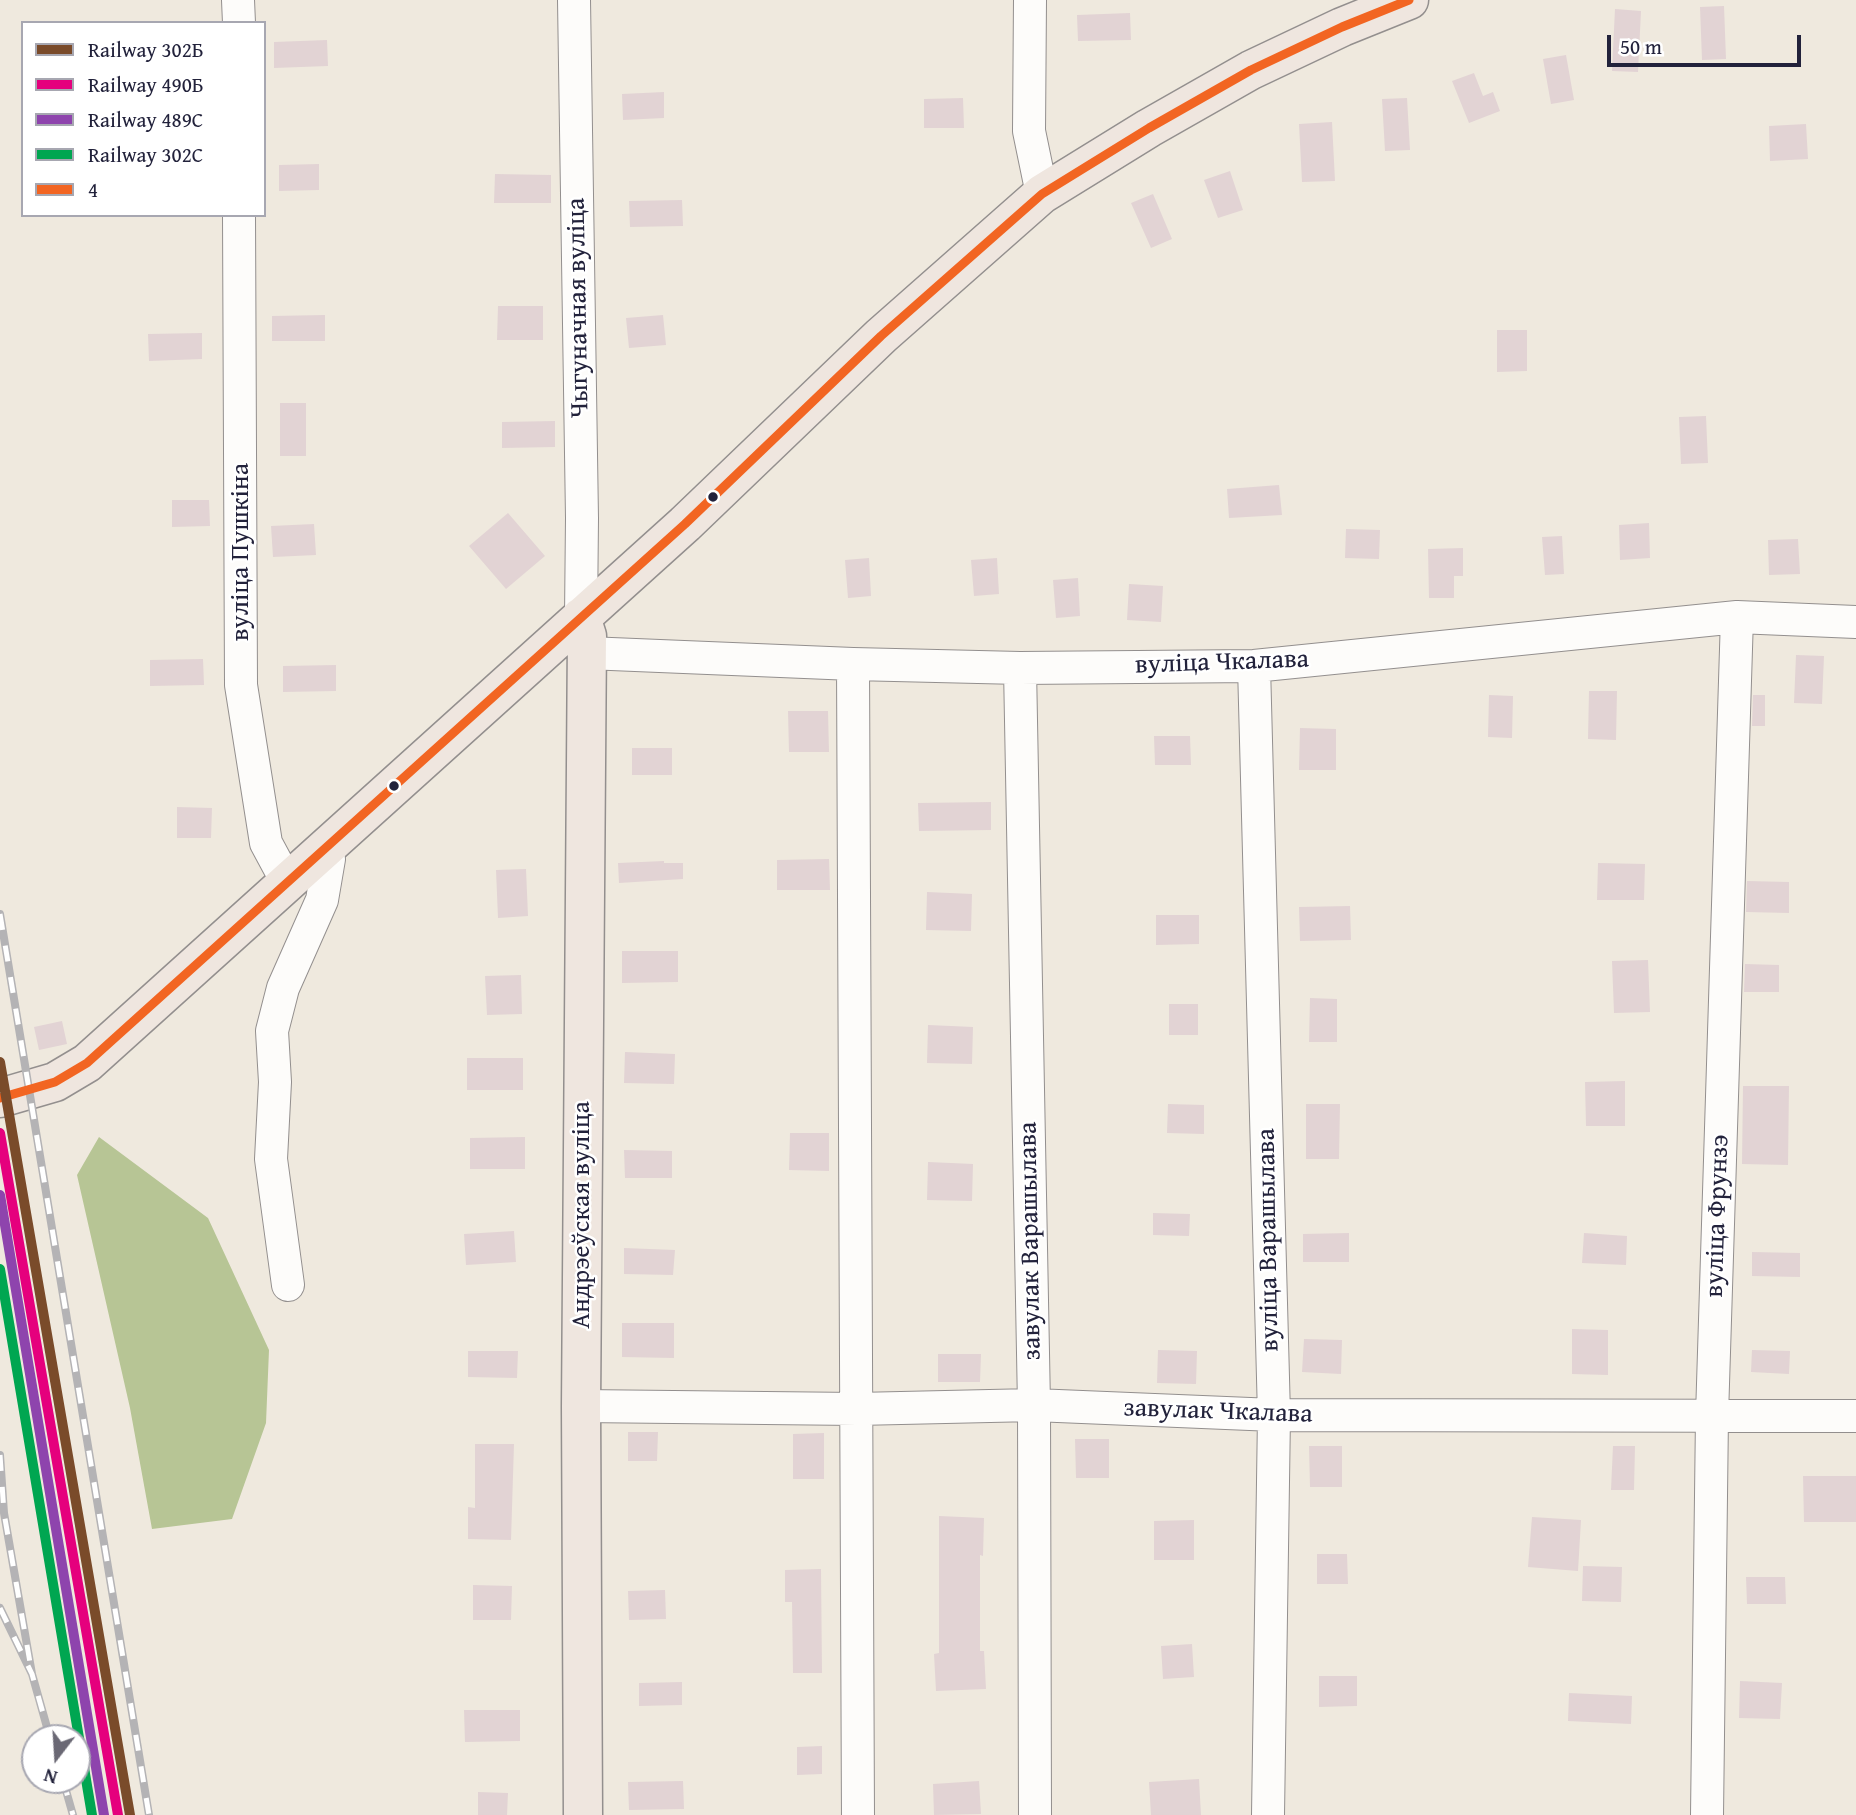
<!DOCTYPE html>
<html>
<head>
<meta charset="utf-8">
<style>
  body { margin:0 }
  #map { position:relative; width:1856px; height:1815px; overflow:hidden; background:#efe9de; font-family:"Gentium Book Plus",serif }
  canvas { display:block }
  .legend { position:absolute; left:21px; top:21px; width:245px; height:196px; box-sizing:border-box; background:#fff; border:2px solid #a7a7b1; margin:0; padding:9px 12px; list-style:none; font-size:21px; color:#22223b }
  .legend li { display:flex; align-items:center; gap:14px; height:35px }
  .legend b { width:35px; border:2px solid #a7a7b1 }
  .north { position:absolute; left:21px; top:1724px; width:70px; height:70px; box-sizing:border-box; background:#fff; border:2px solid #a7a7b1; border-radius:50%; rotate:197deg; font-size:19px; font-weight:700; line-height:28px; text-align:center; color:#22223b }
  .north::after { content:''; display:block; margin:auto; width:24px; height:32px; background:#6a6874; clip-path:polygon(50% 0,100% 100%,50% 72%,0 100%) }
  .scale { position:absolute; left:1607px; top:35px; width:194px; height:32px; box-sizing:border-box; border:4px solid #22223b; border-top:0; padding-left:9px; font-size:21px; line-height:24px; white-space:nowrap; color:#22223b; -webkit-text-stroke:5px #fff; paint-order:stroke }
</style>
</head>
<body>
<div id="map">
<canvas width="1856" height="1815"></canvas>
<ul class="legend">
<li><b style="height:9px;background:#7a4b2a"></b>Railway 302Б</li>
<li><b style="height:9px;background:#e5007d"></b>Railway 490Б</li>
<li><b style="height:9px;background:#8e44ad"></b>Railway 489С</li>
<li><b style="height:9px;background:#00a651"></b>Railway 302С</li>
<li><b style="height:9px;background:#f26522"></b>4</li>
</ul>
<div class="north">N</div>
<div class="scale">50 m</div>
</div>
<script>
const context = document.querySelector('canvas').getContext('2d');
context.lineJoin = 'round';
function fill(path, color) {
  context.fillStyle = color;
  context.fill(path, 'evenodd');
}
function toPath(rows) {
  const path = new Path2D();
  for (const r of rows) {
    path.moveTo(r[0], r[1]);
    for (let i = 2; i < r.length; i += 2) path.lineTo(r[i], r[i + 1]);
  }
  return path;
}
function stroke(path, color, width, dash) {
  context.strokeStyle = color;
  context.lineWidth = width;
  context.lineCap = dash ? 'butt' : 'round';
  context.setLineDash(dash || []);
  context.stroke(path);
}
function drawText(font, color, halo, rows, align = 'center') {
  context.font = font + ' "Gentium Book Plus",serif';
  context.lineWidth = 5;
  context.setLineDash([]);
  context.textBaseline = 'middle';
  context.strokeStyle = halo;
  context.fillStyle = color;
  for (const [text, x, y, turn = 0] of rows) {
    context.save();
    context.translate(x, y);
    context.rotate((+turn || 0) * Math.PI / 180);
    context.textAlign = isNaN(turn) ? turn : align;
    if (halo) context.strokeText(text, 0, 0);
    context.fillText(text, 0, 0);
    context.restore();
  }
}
const forest = toPath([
  [99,1137,208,1218,269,1350,266,1423,232,1519,152,1529,130,1408,77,1175]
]);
const building = toPath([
  [1724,6,1726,59,1702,60,1700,7],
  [1615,9,1641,11,1638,72,1612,71],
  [1130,13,1131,40,1078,41,1077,15],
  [327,40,328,66,274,68,274,42],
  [1566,55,1574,100,1551,104,1543,59],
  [1474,73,1483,96,1493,92,1500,111,1469,123,1452,81],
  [664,92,664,118,623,120,622,94],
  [963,98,964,128,924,128,924,99],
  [1407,98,1410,150,1385,151,1382,99],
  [1332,122,1335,181,1302,182,1299,124],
  [1806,124,1808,159,1770,161,1769,126],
  [319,164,319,190,279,191,279,165],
  [1230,171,1243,210,1218,218,1204,180],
  [495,174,551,175,551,203,494,203],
  [1153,194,1172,239,1151,248,1131,203],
  [682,200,683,226,630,227,629,201],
  [498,306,543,306,543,340,497,340],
  [325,315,325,341,272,341,272,316],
  [663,315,666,345,629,348,626,318],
  [1497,330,1527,330,1527,371,1497,372],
  [202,333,202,359,149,361,148,334],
  [280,403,306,403,306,456,280,456],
  [1706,416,1708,463,1681,464,1679,417],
  [555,421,555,447,502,448,502,422],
  [1279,485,1282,515,1229,518,1227,489],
  [172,500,209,500,210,526,172,527],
  [508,513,545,556,506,589,469,546],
  [1649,523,1650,558,1620,560,1619,525],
  [314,524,316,555,273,557,271,526],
  [1346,529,1380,530,1379,559,1345,558],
  [1562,536,1564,574,1545,575,1542,537],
  [1798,539,1800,574,1769,575,1768,540],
  [1463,548,1463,576,1454,576,1454,598,1429,598,1428,549],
  [869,558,871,596,848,598,845,560],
  [997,558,999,594,974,596,971,560],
  [1078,578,1080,616,1056,618,1053,580],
  [1129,584,1163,586,1161,622,1127,620],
  [1796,655,1824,656,1822,704,1794,703],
  [203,659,204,685,150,686,150,660],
  [336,665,336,691,283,692,283,666],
  [1589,691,1617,691,1616,740,1588,739],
  [1489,695,1513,696,1512,738,1488,737],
  [1753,695,1765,695,1765,726,1752,726],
  [788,711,828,711,829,752,789,752],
  [1300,728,1336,729,1336,770,1299,770],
  [1154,736,1190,736,1191,765,1155,765],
  [632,748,672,748,672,775,632,775],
  [991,802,991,830,919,831,918,803],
  [177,807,212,808,211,838,177,838],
  [829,859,830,890,777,890,777,860],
  [664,861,664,863,683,863,683,879,619,883,618,863],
  [1598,863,1645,864,1644,900,1597,900],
  [526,869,528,916,498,918,496,870],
  [1747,881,1789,882,1789,913,1746,912],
  [927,892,972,894,971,931,926,930],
  [1350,906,1351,940,1300,941,1299,907],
  [1156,915,1199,915,1199,944,1156,945],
  [622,951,678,951,678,982,622,983],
  [1648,960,1650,1012,1614,1013,1612,961],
  [1745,964,1779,965,1779,992,1744,992],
  [521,975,522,1014,487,1015,485,976],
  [1310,998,1337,999,1337,1042,1309,1042],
  [1169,1004,1198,1004,1198,1035,1169,1035],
  [62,1021,67,1044,39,1050,34,1027],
  [928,1025,973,1027,972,1064,927,1063],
  [625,1052,675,1054,674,1084,624,1083],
  [467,1058,523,1058,523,1090,467,1090],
  [1625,1081,1625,1126,1586,1126,1585,1082],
  [1743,1086,1789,1086,1788,1165,1742,1164],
  [1168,1104,1204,1105,1204,1134,1167,1133],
  [1306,1104,1340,1104,1339,1159,1306,1159],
  [790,1133,829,1133,829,1171,789,1170],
  [525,1137,525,1169,470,1169,470,1138],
  [624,1150,672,1151,672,1178,625,1178],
  [928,1162,973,1164,972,1201,927,1200],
  [1153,1213,1190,1214,1189,1236,1153,1235],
  [514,1231,516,1262,466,1265,464,1234],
  [1349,1233,1349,1262,1303,1262,1303,1234],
  [1584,1233,1627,1236,1626,1265,1582,1263],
  [624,1248,675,1250,673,1275,624,1274],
  [1752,1252,1800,1253,1800,1277,1752,1276],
  [622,1323,674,1323,674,1358,622,1357],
  [1572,1329,1608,1330,1608,1375,1572,1374],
  [1304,1339,1342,1340,1341,1374,1302,1372],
  [1158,1350,1197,1351,1196,1384,1157,1383],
  [1752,1350,1790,1351,1789,1374,1751,1372],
  [468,1351,518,1351,517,1378,468,1377],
  [938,1354,981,1354,980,1382,938,1382],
  [628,1432,658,1432,657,1461,628,1461],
  [824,1433,824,1479,793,1479,793,1434],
  [1075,1439,1109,1439,1109,1478,1076,1478],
  [475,1444,514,1444,511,1540,468,1539,468,1507,475,1508],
  [1309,1446,1342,1446,1342,1487,1310,1487],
  [1613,1446,1635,1446,1634,1490,1611,1490],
  [1803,1476,1856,1476,1856,1522,1804,1522],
  [939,1516,984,1518,983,1556,980,1555,980,1651,984,1651,986,1689,936,1691,934,1654,939,1653],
  [1532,1517,1581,1520,1578,1571,1528,1567],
  [1194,1520,1194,1560,1154,1560,1154,1521],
  [1317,1554,1347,1554,1348,1584,1317,1584],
  [1583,1566,1622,1567,1621,1602,1582,1601],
  [821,1569,822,1673,793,1673,792,1602,785,1602,785,1570],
  [1746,1577,1785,1577,1786,1604,1747,1604],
  [473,1585,512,1586,511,1620,473,1620],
  [665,1590,666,1619,629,1620,628,1591],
  [1192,1644,1194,1677,1163,1679,1161,1646],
  [1319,1676,1357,1676,1357,1706,1319,1707],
  [1740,1681,1782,1683,1780,1719,1739,1718],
  [682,1682,682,1705,639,1706,639,1683],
  [1569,1693,1632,1696,1631,1724,1568,1721],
  [464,1710,520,1710,520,1741,465,1742],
  [822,1746,822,1774,797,1775,797,1747],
  [1199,1779,1201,1815,1151,1815,1149,1782],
  [683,1781,684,1809,629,1810,628,1782],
  [979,1781,981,1814,934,1815,933,1784],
  [478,1792,508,1793,507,1815,478,1815]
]);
const minor = toPath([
  [238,0,239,23],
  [574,0,582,518,581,617],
  [1030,0,1029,131,1042,194],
  [239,215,241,685,266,843,287,882],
  [587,653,853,664,1020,668,1254,666,1737,617,1856,622],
  [853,664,858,1815],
  [1254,666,1274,1415,1268,1815],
  [1020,668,1034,1405,1035,1815],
  [288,1285,271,1159,275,1082,272,1031,283,988,322,900,329,859,325,848],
  [581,1406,857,1409,1034,1405,1274,1415,1856,1416],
  [1707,1815,1712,1416,1737,617]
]);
const major = toPath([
  [581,617,587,636,581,1406,583,1815],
  [0,1098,55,1082,87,1063,685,524,881,336,1042,194,1149,128,1251,70,1342,27,1409,0]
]);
const rail = toPath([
  [0,914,149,1815],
  [0,1455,4,1513,32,1674],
  [0,1608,32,1674,50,1738],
  [63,1780,73,1815]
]);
const bus1 = toPath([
  [0,1098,55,1082,87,1063,685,524,881,336,1042,194,1149,128,1251,70,1342,27,1409,0]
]);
const rail1 = toPath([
  [0,1062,130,1815]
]);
const rail2 = toPath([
  [0,1133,118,1815]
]);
const rail3 = toPath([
  [0,1195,104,1815]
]);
const rail4 = toPath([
  [0,1269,92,1815]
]);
const markers = [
  [713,497,6,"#22223b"],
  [394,786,6,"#22223b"]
];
const streetNames = [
  ["Чыгуначная вуліца",579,308,-91],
  ["вуліца Пушкіна",241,552,-90],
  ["вуліца Чкалава",1222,663,-2],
  ["Андрэеўская вуліца",582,1215,-90],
  ["вуліца Фрунзэ",1718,1216,-88],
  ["вуліца Варашылава",1269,1240,-91],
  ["завулак Варашылава",1031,1241,-91],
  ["завулак Чкалава",1218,1412,2]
];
fill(forest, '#b7c595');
fill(building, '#e2d3d4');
stroke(minor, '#938f8e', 34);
stroke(major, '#938f8e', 41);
stroke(minor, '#fdfcfa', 32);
stroke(major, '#efe6df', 38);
stroke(rail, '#b4b3b5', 8);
stroke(rail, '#fff', 5, [16]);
stroke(bus1, '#f26522', 9);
stroke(rail1, '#7a4b2a', 10);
stroke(rail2, '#e5007d', 10);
stroke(rail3, '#8e44ad', 10);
stroke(rail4, '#00a651', 10);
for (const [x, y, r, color] of markers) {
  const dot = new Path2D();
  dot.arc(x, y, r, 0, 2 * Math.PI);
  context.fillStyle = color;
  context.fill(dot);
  stroke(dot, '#fff', 2.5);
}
drawText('26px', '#22223b', '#fff', streetNames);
</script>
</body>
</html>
